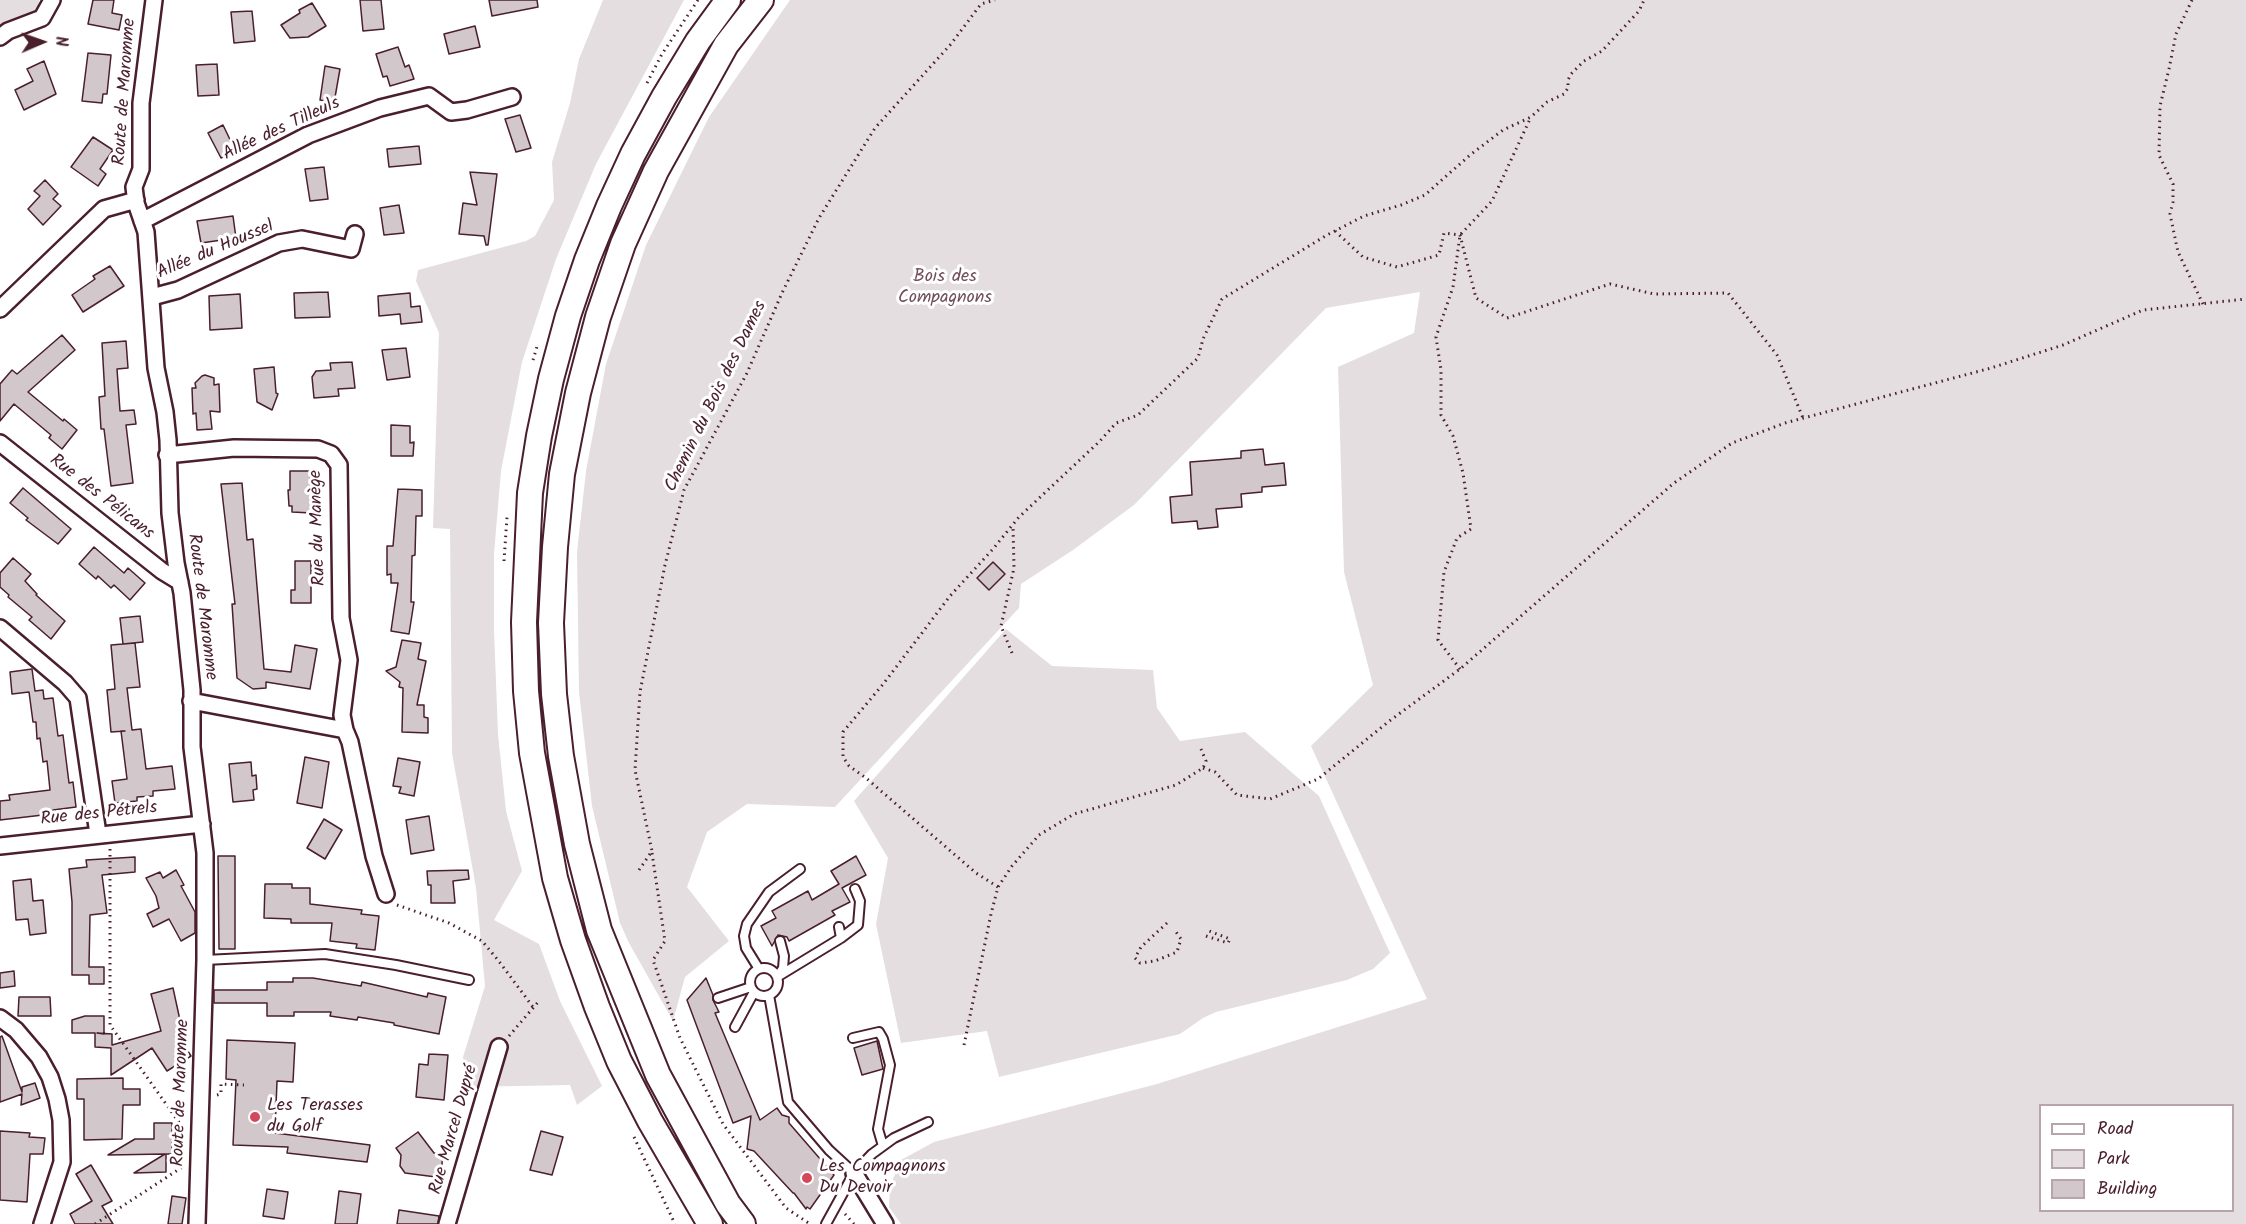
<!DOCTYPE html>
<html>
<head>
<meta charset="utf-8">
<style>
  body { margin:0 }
  #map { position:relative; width:2246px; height:1224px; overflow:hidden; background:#fff; font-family:Kalam,sans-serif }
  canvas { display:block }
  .legend { position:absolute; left:2039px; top:1104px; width:195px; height:108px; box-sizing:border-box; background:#fff; border:2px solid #b7a5aa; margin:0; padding:8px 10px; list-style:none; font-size:18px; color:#4a1f2b }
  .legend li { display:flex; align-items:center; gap:12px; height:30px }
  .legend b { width:30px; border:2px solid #b7a5aa }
  .north { position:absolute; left:12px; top:12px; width:60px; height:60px; -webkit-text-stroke:4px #fff; paint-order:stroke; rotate:88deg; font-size:16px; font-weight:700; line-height:24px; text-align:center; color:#4a1f2b }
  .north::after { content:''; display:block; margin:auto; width:21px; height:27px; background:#4a1f2b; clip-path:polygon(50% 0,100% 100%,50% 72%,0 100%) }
</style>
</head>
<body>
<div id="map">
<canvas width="2246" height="1224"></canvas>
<ul class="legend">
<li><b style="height:8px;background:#fff"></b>Road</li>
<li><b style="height:16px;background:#e5dee0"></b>Park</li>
<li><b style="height:16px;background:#d2c7cb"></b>Building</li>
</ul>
<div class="north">N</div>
</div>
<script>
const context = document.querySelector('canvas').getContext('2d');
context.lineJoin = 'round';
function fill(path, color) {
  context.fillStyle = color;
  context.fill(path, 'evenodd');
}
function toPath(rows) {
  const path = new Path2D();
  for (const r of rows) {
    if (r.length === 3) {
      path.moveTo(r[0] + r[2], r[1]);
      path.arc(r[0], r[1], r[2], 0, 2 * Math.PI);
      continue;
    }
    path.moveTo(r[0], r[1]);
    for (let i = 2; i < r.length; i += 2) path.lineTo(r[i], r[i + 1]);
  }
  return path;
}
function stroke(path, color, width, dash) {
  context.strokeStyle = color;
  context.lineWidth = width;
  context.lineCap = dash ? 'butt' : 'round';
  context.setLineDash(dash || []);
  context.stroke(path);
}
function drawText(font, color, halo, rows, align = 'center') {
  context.font = font + ' Kalam,sans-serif';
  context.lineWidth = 6;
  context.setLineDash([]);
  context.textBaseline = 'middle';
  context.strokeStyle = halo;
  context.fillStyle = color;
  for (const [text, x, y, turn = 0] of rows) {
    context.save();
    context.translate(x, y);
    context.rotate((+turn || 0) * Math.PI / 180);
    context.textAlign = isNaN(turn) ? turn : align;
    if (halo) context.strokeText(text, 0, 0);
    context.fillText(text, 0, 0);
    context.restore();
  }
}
const green = toPath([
  [0,0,39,0,39,1,37,11,0,27],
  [603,0,684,0,596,164,556,259,522,362,501,471,494,554,494,630,498,734,506,811,522,871,494,920,539,944,560,1001,602,1086,577,1105,570,1085,467,1087,463,1057,485,986,476,888,452,753,450,529,433,528,439,333,416,281,418,270,526,241,535,236,554,200,552,162,570,103,579,59],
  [790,0,2246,0,2246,1224,901,1224,889,1207,890,1186,901,1160,934,1142,1157,1084,1427,999,1311,746,1373,685,1344,572,1338,367,1414,333,1420,292,1326,308,1134,505,1073,550,1021,584,1019,608,835,807,747,804,707,832,687,887,729,941,685,977,673,1021,629,943,620,923,592,806,579,692,577,552,586,471,606,364,646,245,709,117],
  [2040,1106,2232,1106,2232,1210,2040,1210],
  [1006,629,1052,666,1153,670,1157,708,1180,741,1245,732,1319,796,1390,953,1373,969,1347,980,1216,1012,1203,1018,1180,1034,999,1077,987,1031,901,1043,876,924,888,858,854,801]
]);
const building = toPath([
  [93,0,114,0,112,13,122,15,119,30,88,24,93,0],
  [360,0,381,0,384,29,363,31,360,0],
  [489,0,537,0,538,7,492,16,489,0],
  [312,3,326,26,308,37,290,38,281,25,300,13,299,10,312,3],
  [252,11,255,41,234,43,231,12,252,11],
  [475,26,480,47,449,54,444,34,475,26],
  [398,47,405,67,409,65,414,79,390,86,387,76,383,77,376,54,398,47],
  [88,53,111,55,107,94,103,94,102,103,82,101,88,53],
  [44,61,56,94,24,110,15,90,33,81,27,69,44,61],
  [217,64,219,95,198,96,196,65,217,64],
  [325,66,340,69,334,103,320,100,325,66],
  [520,115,531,148,516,152,505,119,520,115],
  [223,125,235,150,221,158,208,133,223,125],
  [93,137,113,150,100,169,106,174,98,186,71,167,93,137],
  [419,146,421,164,389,167,387,149,419,146],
  [324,167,328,199,310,201,305,169,324,167],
  [470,172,497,174,488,245,486,245,484,236,459,234,463,203,477,205,470,172],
  [45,180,58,194,53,199,61,206,43,225,28,209,40,196,34,191,45,180],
  [399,205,404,233,384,235,380,208,399,205],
  [233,216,236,238,201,243,197,221,233,216],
  [110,266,124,286,83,312,72,295,95,279,93,276,110,266],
  [328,292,330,317,295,318,294,293,328,292],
  [410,293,411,307,420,306,422,322,401,324,400,314,379,316,378,296,410,293],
  [240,294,242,328,210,330,209,296,240,294],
  [62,335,75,350,28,392,63,421,64,419,77,430,62,449,49,438,51,435,14,404,0,421,0,384,12,370,17,374,62,335],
  [126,341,128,368,117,369,120,411,134,410,136,424,126,425,133,483,111,486,104,429,101,429,99,397,105,396,102,343,126,341],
  [406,348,410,377,387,380,382,350,406,348],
  [352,362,355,388,338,389,339,396,314,398,312,377,316,371,331,370,330,363,352,362],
  [274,367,276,393,278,394,272,410,257,402,254,369,274,367],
  [205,375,214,378,214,385,219,384,220,412,210,411,212,429,197,430,196,413,193,414,192,388,196,388,195,383,202,376,205,375],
  [391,425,410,426,410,443,414,442,413,456,391,456,391,425],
  [1263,449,1265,465,1284,463,1286,485,1262,487,1262,492,1241,494,1242,507,1216,509,1218,527,1198,529,1197,521,1172,523,1170,497,1192,495,1190,462,1241,458,1241,451,1263,449],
  [290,471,310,471,311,513,292,512,292,506,289,506,288,490,290,490,290,471],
  [242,483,247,540,253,539,264,669,291,672,295,645,317,649,310,689,266,682,266,688,253,689,237,678,232,604,235,604,221,484,242,483],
  [23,488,71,529,58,544,26,520,28,518,10,503,23,488],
  [398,489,422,490,422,516,416,516,415,555,412,556,411,602,414,602,409,634,391,631,398,583,391,583,391,574,387,575,387,546,393,546,398,489],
  [94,547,124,573,128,568,145,583,130,600,114,585,111,588,98,576,96,579,79,564,94,547],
  [13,558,31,574,25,581,37,594,36,595,65,621,51,639,29,620,32,617,8,597,9,595,0,587,0,573,13,558],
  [295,561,311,561,311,603,291,603,291,590,295,590,295,561],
  [993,562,1005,574,989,590,977,578,993,562],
  [140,616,143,642,123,644,120,618,140,616],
  [402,640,421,643,418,659,426,661,417,705,424,705,424,717,428,718,428,733,402,732,403,688,399,687,400,682,386,671,396,667,402,640],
  [135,643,140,687,127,688,132,730,141,729,146,769,172,766,175,789,153,791,153,796,137,797,137,801,115,803,112,781,127,779,121,731,125,731,111,732,107,690,115,689,111,645,135,643],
  [32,669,35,691,43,690,44,699,53,698,58,736,63,735,69,783,73,782,76,807,53,810,53,812,43,813,43,815,0,820,0,801,10,800,9,795,50,790,47,761,43,762,40,738,37,739,36,722,33,722,29,692,12,694,10,672,32,669],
  [305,757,329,762,322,808,297,803,305,757],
  [398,758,420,762,414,796,399,793,401,787,393,786,398,758],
  [251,762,252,776,256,775,257,789,253,790,254,800,233,802,229,764,251,762],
  [429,816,434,850,411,854,406,820,429,816],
  [324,819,342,830,325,859,307,848,324,819],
  [218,856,235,856,235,949,219,949,218,856],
  [856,856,866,875,842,888,850,902,832,911,835,915,789,941,787,937,778,935,772,946,761,926,776,918,772,911,808,891,812,900,839,884,831,871,856,856],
  [135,857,135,872,102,875,107,913,90,915,89,967,104,967,104,984,89,984,89,975,72,975,72,902,69,869,87,867,86,860,135,857],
  [176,870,184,885,181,886,195,912,195,933,181,941,169,919,153,927,147,914,159,908,156,896,146,878,160,872,163,878,176,870],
  [468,870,469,879,453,881,455,903,431,903,431,885,428,885,427,871,468,870],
  [31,879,33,901,43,900,46,933,30,935,28,919,16,920,13,881,31,879],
  [265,884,292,884,292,888,310,888,310,904,362,910,361,914,379,916,375,950,356,948,357,944,330,941,332,923,291,923,291,919,264,918,265,884],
  [14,971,15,986,0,988,0,973,14,971],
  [293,978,313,978,361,986,362,982,427,997,428,993,446,997,439,1034,394,1025,394,1023,358,1017,357,1020,330,1016,331,1012,294,1012,294,1016,267,1016,267,1003,214,1003,214,990,267,990,267,982,293,982,293,978],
  [706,978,713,995,713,1000,719,1012,715,1013,760,1120,777,1108,782,1115,789,1117,789,1123,834,1175,810,1209,807,1207,806,1209,794,1193,793,1193,754,1151,747,1149,751,1116,733,1123,687,1000,706,978],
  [173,988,183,1034,178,1035,191,1056,167,1071,152,1048,111,1075,111,1048,95,1047,95,1033,72,1033,72,1020,85,1016,104,1016,104,1034,97,1033,112,1034,112,1045,161,1031,151,994,173,988],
  [19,997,50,997,51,1016,18,1016,19,997],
  [2,1036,22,1092,22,1087,35,1083,40,1098,21,1105,22,1094,0,1102,0,1037,2,1036],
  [227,1040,295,1043,293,1082,277,1081,275,1133,370,1145,367,1162,287,1153,288,1147,233,1145,236,1080,226,1079,227,1040],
  [877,1041,883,1069,862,1075,854,1048,877,1041],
  [429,1054,448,1055,444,1100,416,1097,419,1064,428,1065,429,1054],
  [123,1078,123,1089,140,1089,140,1105,123,1105,122,1139,84,1140,84,1099,77,1099,77,1079,123,1078],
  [154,1123,172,1123,172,1154,166,1154,166,1172,134,1173,165,1154,108,1155,135,1139,154,1139,154,1123],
  [0,1131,30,1133,29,1137,45,1138,43,1154,30,1154,27,1202,0,1200,0,1131],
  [541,1131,563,1137,552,1175,530,1170,541,1131],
  [418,1132,434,1153,443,1154,441,1173,437,1172,436,1177,405,1173,400,1166,401,1155,396,1148,418,1132],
  [91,1165,112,1201,102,1206,113,1224,75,1224,70,1214,92,1201,76,1174,91,1165],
  [267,1189,288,1192,284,1219,263,1216,267,1189],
  [339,1191,361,1194,357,1224,335,1224,339,1191],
  [172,1196,186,1198,182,1224,168,1224,172,1196],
  [399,1210,439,1216,438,1224,397,1224,399,1210]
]);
const path = toPath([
  [2192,0,2176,34,2169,69,2160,106,2159,155,2173,184,2173,202,2170,214,2178,252,2203,304],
  [647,83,662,54,698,0],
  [1335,231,1363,257,1397,267,1439,255,1444,233,1460,235,1476,298,1507,318,1610,284,1654,294,1728,293,1777,355,1803,418],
  [533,360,538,343],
  [504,561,507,517],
  [1012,653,1001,626,1014,568,1013,526],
  [1460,669,1438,640,1444,572,1457,538,1471,529,1463,473,1453,436,1441,415,1441,370,1436,337,1453,287,1460,235,1492,201,1530,119],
  [1203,768,1215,772,1237,795,1270,799,1318,779,1388,722,1460,669,1674,483,1732,443,1785,423,1991,368,2063,345,2143,310,2246,299],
  [110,849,110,1025,183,1128],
  [652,853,665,941,653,960,680,1038,723,1124,786,1208,810,1224],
  [639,870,652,851,635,770,640,692,665,565,684,490,747,373,782,293,819,218,875,128,951,44,981,4,995,0],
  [998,887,976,873,866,778,849,766,843,757,843,732,884,683,950,596,993,549,1019,517,1100,441,1116,423,1138,415,1198,358,1203,339,1222,299,1327,235,1364,216,1401,205,1425,195,1470,155,1503,130,1531,117,1547,102,1564,94,1568,88,1568,80,1571,74,1584,61,1602,51,1639,11,1644,0],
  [397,905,449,923,482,941,498,960,533,1007],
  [1167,923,1141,947,1135,958,1140,963,1155,961,1177,952,1181,939,1176,932],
  [1206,936,1228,943,1230,939,1209,931],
  [509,1036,539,1001],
  [964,1045,991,914,998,887,1012,866,1039,835,1074,814,1176,785,1203,768,1206,761,1201,749],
  [217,1095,221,1094,221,1084,244,1085],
  [634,1137,675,1224],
  [845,1214,854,1224],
  [95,1224,184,1166]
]);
const service = toPath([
  [841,938,858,925,860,901,855,889],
  [205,960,325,954,396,965,469,980],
  [764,982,14],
  [759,969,746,948,744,936,747,924,769,892,800,869],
  [778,976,783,968,784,956,780,941],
  [777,977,841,938,839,927],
  [769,995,788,1102,829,1150,854,1173],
  [718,998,751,987],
  [735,1027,754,992],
  [853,1038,879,1032,883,1039,890,1065,878,1129,883,1146],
  [826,1224,854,1173,872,1154,894,1138,928,1122]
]);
const minor = toPath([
  [154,0,141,103,141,169,134,187,136,203,146,232,156,368,165,412,168,440,170,513,176,563,182,593,192,690,192,747,205,853,205,960,197,1224],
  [0,37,8,31,42,18,52,0],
  [142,221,308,135,380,108,429,96,451,112,467,110,512,97],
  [152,297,178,290,279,243,302,239,351,249,355,234],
  [0,309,104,209,136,200],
  [0,443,162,571,180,582],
  [167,455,234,448,318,449,331,454,339,465,341,618,349,660,342,715,345,730,350,742,374,856,386,894],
  [0,628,65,683,78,698,98,834],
  [191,701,345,730],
  [0,846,202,824],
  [0,1018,16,1030,39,1057,50,1077,57,1099,61,1120,62,1162,42,1224],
  [854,1173,885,1224],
  [447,1224,499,1047]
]);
const trunk = toPath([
  [710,1224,650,1121,619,1061,597,1007,573,940,555,878,532,753,526,691,524,622,530,493,539,436,551,379,568,316,587,260,609,206,633,154,664,97,698,41,728,0],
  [743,1224,728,1204,658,1075,599,930,577,844,561,756,554,694,551,623,555,547,562,474,578,393,598,317,623,244,656,171,726,45,761,0]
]);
const markers = [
  [255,1117,6,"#d1495b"],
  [807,1178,6,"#d1495b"]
];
const streetNames = [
  ["Route de Maromme",126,92,-86],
  ["Allée des Tilleuls",282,130,-25],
  ["Allée du Houssel",216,251,-23],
  ["Chemin du Bois des Dames",717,397,-64],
  ["Rue des Pélicans",101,498,38],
  ["Rue du Manège",319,528,-92],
  ["Route de Maromme",201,607,83],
  ["Rue des Pétrels",99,815,-6],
  ["Route de Maromme",182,1093,-88],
  ["Rue Marcel Dupré",455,1130,-74]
];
const parkNames = [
  ["Bois des",945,278],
  ["Compagnons",945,299]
];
const poiNames = [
  ["Les Terasses",267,1107],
  ["du Golf",267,1128],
  ["Les Compagnons",819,1168],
  ["Du Devoir",819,1189]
];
fill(green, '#e5dee0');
fill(building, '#d2c7cb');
stroke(building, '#4a1f2b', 1.5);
stroke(service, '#4a1f2b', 12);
stroke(minor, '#4a1f2b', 20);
stroke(trunk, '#4a1f2b', 28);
stroke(path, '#4a1f2b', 3, [1.5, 4.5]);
stroke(service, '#fff', 8);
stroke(minor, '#fff', 15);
stroke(trunk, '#fff', 24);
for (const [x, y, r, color] of markers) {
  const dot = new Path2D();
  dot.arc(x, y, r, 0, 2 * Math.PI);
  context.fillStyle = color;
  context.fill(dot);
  stroke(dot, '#fff', 2);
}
drawText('18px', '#4a1f2b', '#fff', streetNames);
drawText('18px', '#714f58', '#fff', parkNames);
drawText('18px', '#4a1f2b', '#fff', poiNames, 'left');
</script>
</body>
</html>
